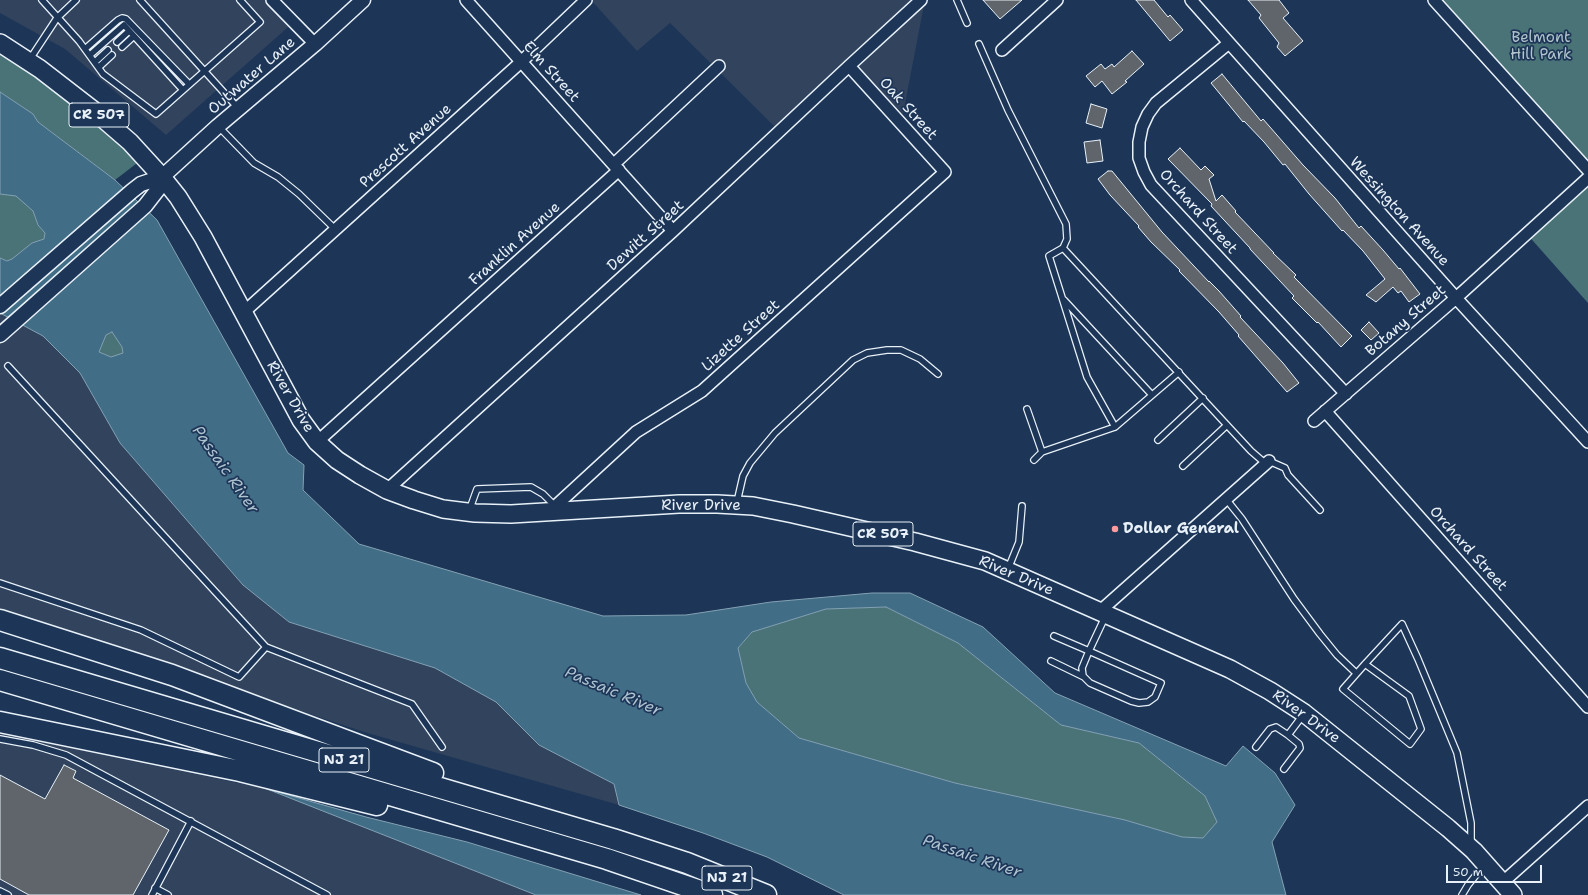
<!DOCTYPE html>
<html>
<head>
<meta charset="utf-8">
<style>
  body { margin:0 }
  #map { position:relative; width:1588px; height:895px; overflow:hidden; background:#1d3557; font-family:"Shantell Sans",sans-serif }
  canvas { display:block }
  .scale { position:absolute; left:1446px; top:865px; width:96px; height:18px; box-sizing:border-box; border:2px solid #e8f1f8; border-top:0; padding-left:5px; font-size:12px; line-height:14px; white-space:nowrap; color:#e8f1f8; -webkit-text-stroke:3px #1d3557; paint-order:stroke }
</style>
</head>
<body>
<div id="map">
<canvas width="1588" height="895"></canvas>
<div class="scale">50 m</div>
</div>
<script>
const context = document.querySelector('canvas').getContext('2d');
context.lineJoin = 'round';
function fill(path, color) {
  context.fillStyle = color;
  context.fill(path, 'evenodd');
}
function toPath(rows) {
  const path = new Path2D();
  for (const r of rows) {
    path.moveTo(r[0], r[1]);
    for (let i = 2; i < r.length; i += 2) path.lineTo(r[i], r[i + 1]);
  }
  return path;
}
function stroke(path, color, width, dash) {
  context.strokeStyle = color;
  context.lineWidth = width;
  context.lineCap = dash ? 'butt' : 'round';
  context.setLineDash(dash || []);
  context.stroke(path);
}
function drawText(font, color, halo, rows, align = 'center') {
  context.font = font + ' "Shantell Sans",sans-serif';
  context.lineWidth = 3.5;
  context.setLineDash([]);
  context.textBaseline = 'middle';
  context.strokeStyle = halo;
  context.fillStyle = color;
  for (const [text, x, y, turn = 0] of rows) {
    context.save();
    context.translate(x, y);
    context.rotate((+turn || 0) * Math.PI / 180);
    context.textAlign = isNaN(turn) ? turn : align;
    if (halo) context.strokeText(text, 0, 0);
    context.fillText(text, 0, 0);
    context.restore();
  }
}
const built = toPath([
  [0,0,276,0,295,21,166,135,65,49,0,13],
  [591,0,925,0,903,114,850,61,775,127,670,23,637,51],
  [0,313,43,336,80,373,120,443,243,584,289,622,435,668,496,702,539,745,614,784,619,805,364,732,0,611],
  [0,733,267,789,536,895,0,895]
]);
const green = toPath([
  [1434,0,1588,0,1588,170],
  [0,45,145,157,115,180,38,122,33,114,0,92],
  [1588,178,1588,303,1526,233],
  [0,194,16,195,33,211,38,225,45,233,44,239,32,243,15,258,7,261,0,258],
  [112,332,122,347,123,354,111,357,99,352,106,335],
  [886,607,958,643,1061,725,1139,743,1205,796,1217,822,1203,838,1182,837,1125,820,955,783,799,738,757,702,746,683,738,648,752,632,826,609]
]);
const water = toPath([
  [0,92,33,114,38,122,115,180,157,220,288,453,304,465,303,490,359,544,603,616,686,615,771,602,872,593,910,593,983,627,1055,693,1226,766,1243,746,1275,773,1295,805,1272,842,1286,895,844,895,767,857,703,833,619,805,614,784,539,745,496,702,435,668,289,622,243,585,120,443,80,373,43,336,0,313,0,258,7,261,12,259,32,243,44,239,45,233,38,225,33,211,16,196,0,194,0,92],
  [112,332,122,347,123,353,111,357,99,352,106,335,112,332],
  [886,607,958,643,1061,725,1139,743,1205,796,1217,822,1203,838,1182,837,1125,820,955,783,799,738,757,702,746,683,738,648,752,632,826,609,886,607],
  [267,789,366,817,467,842,641,895,536,895,267,789]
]);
const building = toPath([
  [983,0,1022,0,1000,19,983,0],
  [1136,0,1154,0,1168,17,1170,15,1183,30,1170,41,1136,0],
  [1248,0,1279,0,1289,13,1283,18,1303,41,1285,56,1277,47,1279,43,1259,18,1261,15,1248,0],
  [1132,51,1144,64,1125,81,1127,82,1112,94,1102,81,1095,87,1086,76,1101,64,1105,69,1112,64,1114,67,1132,51],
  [1222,74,1261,121,1263,119,1303,165,1335,198,1359,228,1361,226,1383,250,1399,269,1400,268,1420,294,1409,302,1401,291,1398,293,1393,287,1376,302,1366,295,1385,279,1363,251,1343,230,1342,231,1309,194,1285,164,1283,165,1264,142,1244,121,1243,122,1211,83,1222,74],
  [1091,104,1107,109,1102,128,1086,123,1091,104],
  [1100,140,1103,161,1087,163,1084,142,1100,140],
  [1180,148,1201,170,1205,166,1214,175,1209,179,1216,201,1222,195,1236,211,1235,212,1274,253,1273,253,1296,275,1294,277,1352,336,1341,347,1318,322,1317,323,1292,298,1294,296,1250,249,1250,248,1211,206,1212,204,1168,159,1180,148],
  [1108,171,1112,171,1162,232,1209,282,1209,281,1219,291,1241,316,1240,317,1283,363,1299,383,1287,392,1238,336,1239,335,1219,312,1179,271,1180,270,1151,242,1138,227,1139,226,1110,195,1098,179,1108,171],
  [1369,322,1379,333,1371,340,1361,330,1369,322],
  [64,765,76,771,73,778,169,830,133,895,29,895,0,879,0,775,45,799,64,765]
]);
const service = toPath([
  [42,0,79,41,103,74,156,114,260,22,240,0],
  [140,0,238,108],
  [957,0,967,23],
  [117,42,129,31],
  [979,44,1008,110,1066,224,1067,239,1063,248],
  [122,47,134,36],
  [85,49,118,20,122,18,126,19,189,84],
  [90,55,124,25,183,90],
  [30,59,57,18,76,0],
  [95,62,108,50],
  [99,67,112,55],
  [219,127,254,163,278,177,299,194,335,229],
  [1064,300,1152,395],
  [1027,409,1042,452],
  [1115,427,1179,372],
  [1158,440,1203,398],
  [1034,460,1042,452,1115,427,1087,377,1049,256,1063,248,1251,451,1266,464],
  [1269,461,1285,468,1288,475,1320,510],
  [1183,466,1227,425],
  [1226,499,1242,519,1294,599,1320,634,1337,655,1356,673],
  [737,502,743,476,750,463,775,433,853,360,867,353,887,350,901,350,920,359,938,374],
  [469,511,477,489,531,487,543,494,556,507],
  [1008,569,1019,542,1022,506],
  [0,583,141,630,239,677,266,647,8,366],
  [1054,636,1089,651,1161,683,1155,697,1148,702,1139,703,1131,701,1090,683,1083,676,1082,668,1089,651,1105,617],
  [266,647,412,704,442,747],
  [1051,661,1084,677],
  [1365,664,1402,624,1418,659,1457,753,1471,823,1471,845],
  [1365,664,1409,696,1421,729,1410,744,1343,689,1365,664],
  [0,739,33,745,66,755,327,895],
  [1256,747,1270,729,1276,727,1288,735],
  [1284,769,1300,748,1299,744,1288,735,1303,715],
  [155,888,168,895],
  [0,891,8,895],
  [152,895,191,821],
  [1462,895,1468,885,1484,865]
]);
const minor = toPath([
  [272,0,315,44],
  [466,0,673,231],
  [1191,0,1456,298,1588,442],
  [1434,0,1588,170],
  [1229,43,1156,103,1148,114,1142,127,1139,142,1139,158,1144,172,1151,185,1346,394],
  [1002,50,1057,0],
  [614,164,719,66],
  [244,312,521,62,586,0],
  [1325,411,1588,707],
  [1314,421,1456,298,1588,178],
  [317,442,619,170],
  [387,490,673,231,849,66,921,0],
  [549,512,636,432,702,391,945,172,849,66],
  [1099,612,1269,461],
  [1503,882,1588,806]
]);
const tertiary = toPath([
  [0,306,132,191,141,184,162,177,218,126,315,44,363,0],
  [0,335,145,206,159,188,162,177]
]);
const primary = toPath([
  [0,43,40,69,93,110,130,142,162,177,178,197,203,237,301,420,317,442,337,460,360,475,387,490,414,500,443,509,475,513,511,514,679,504,717,504,753,506,793,514,915,542,985,561,1230,669,1270,691,1304,713,1448,828,1474,851,1513,895]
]);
const motorway = toPath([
  [0,620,172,675,433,773],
  [0,658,613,839,687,863,766,895],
  [0,680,607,859,712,895],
  [0,722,240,771,377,805]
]);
const markers = [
  [1115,529,4,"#ff9aa2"]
];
const shields = [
  [99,115,60],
  [883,534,60],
  [344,760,50],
  [727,878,50]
];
const shieldNames = [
  ["CR 507",99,115],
  ["CR 507",883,534],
  ["NJ 21",344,760],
  ["NJ 21",727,878]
];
const parkNames = [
  ["Belmont",1541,38],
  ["Hill Park",1541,55]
];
const streetNames = [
  ["Elm Street",551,72,48],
  ["Outwater Lane",252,76,-41],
  ["Oak Street",908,109,48],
  ["Prescott Avenue",406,146,-42],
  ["Orchard Street",1198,212,48],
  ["Wessington Avenue",1399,212,48],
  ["Dewitt Street",646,236,-42],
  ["Franklin Avenue",515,244,-42],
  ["Botany Street",1406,321,-41],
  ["Lizette Street",741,336,-42],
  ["River Drive",290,397,60],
  ["River Drive",701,506],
  ["Orchard Street",1468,549,48],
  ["River Drive",1016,576,23],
  ["River Drive",1306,717,36]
];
const poiNames = [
  ["Dollar General",1123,529]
];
const waterNames = [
  ["Passaic River",225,470,55],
  ["Passaic River",613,692,23],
  ["Passaic River",972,857,19]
];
fill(built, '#31435d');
fill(green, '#4a7378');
fill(water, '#416d86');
stroke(water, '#84a2b4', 1);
fill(building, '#5f656b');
stroke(building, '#e8f1f8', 1);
stroke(service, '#e8f1f8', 8);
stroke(minor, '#e8f1f8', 14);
stroke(tertiary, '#e8f1f8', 17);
stroke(primary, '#e8f1f8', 20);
stroke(motorway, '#e8f1f8', 23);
stroke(service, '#1d3557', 5.5);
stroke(minor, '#1d3557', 11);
stroke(tertiary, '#1d3557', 14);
stroke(primary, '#1d3557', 17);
stroke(motorway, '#1d3557', 20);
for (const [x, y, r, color] of markers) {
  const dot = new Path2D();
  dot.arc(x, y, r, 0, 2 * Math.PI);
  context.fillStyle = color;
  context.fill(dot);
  stroke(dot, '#1d3557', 1.5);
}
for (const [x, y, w] of shields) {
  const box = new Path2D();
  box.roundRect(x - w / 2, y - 12, w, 24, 3);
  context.fillStyle = '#1d3557';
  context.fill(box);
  stroke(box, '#e8f1f8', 1);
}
drawText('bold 14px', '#e8f1f8', null, shieldNames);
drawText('15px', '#b1c5cb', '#1d3557', parkNames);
drawText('15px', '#e8f1f8', '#1d3557', streetNames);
drawText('bold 15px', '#e8f1f8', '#1d3557', poiNames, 'left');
drawText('italic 16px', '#aec3d0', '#1d3557', waterNames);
</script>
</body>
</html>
